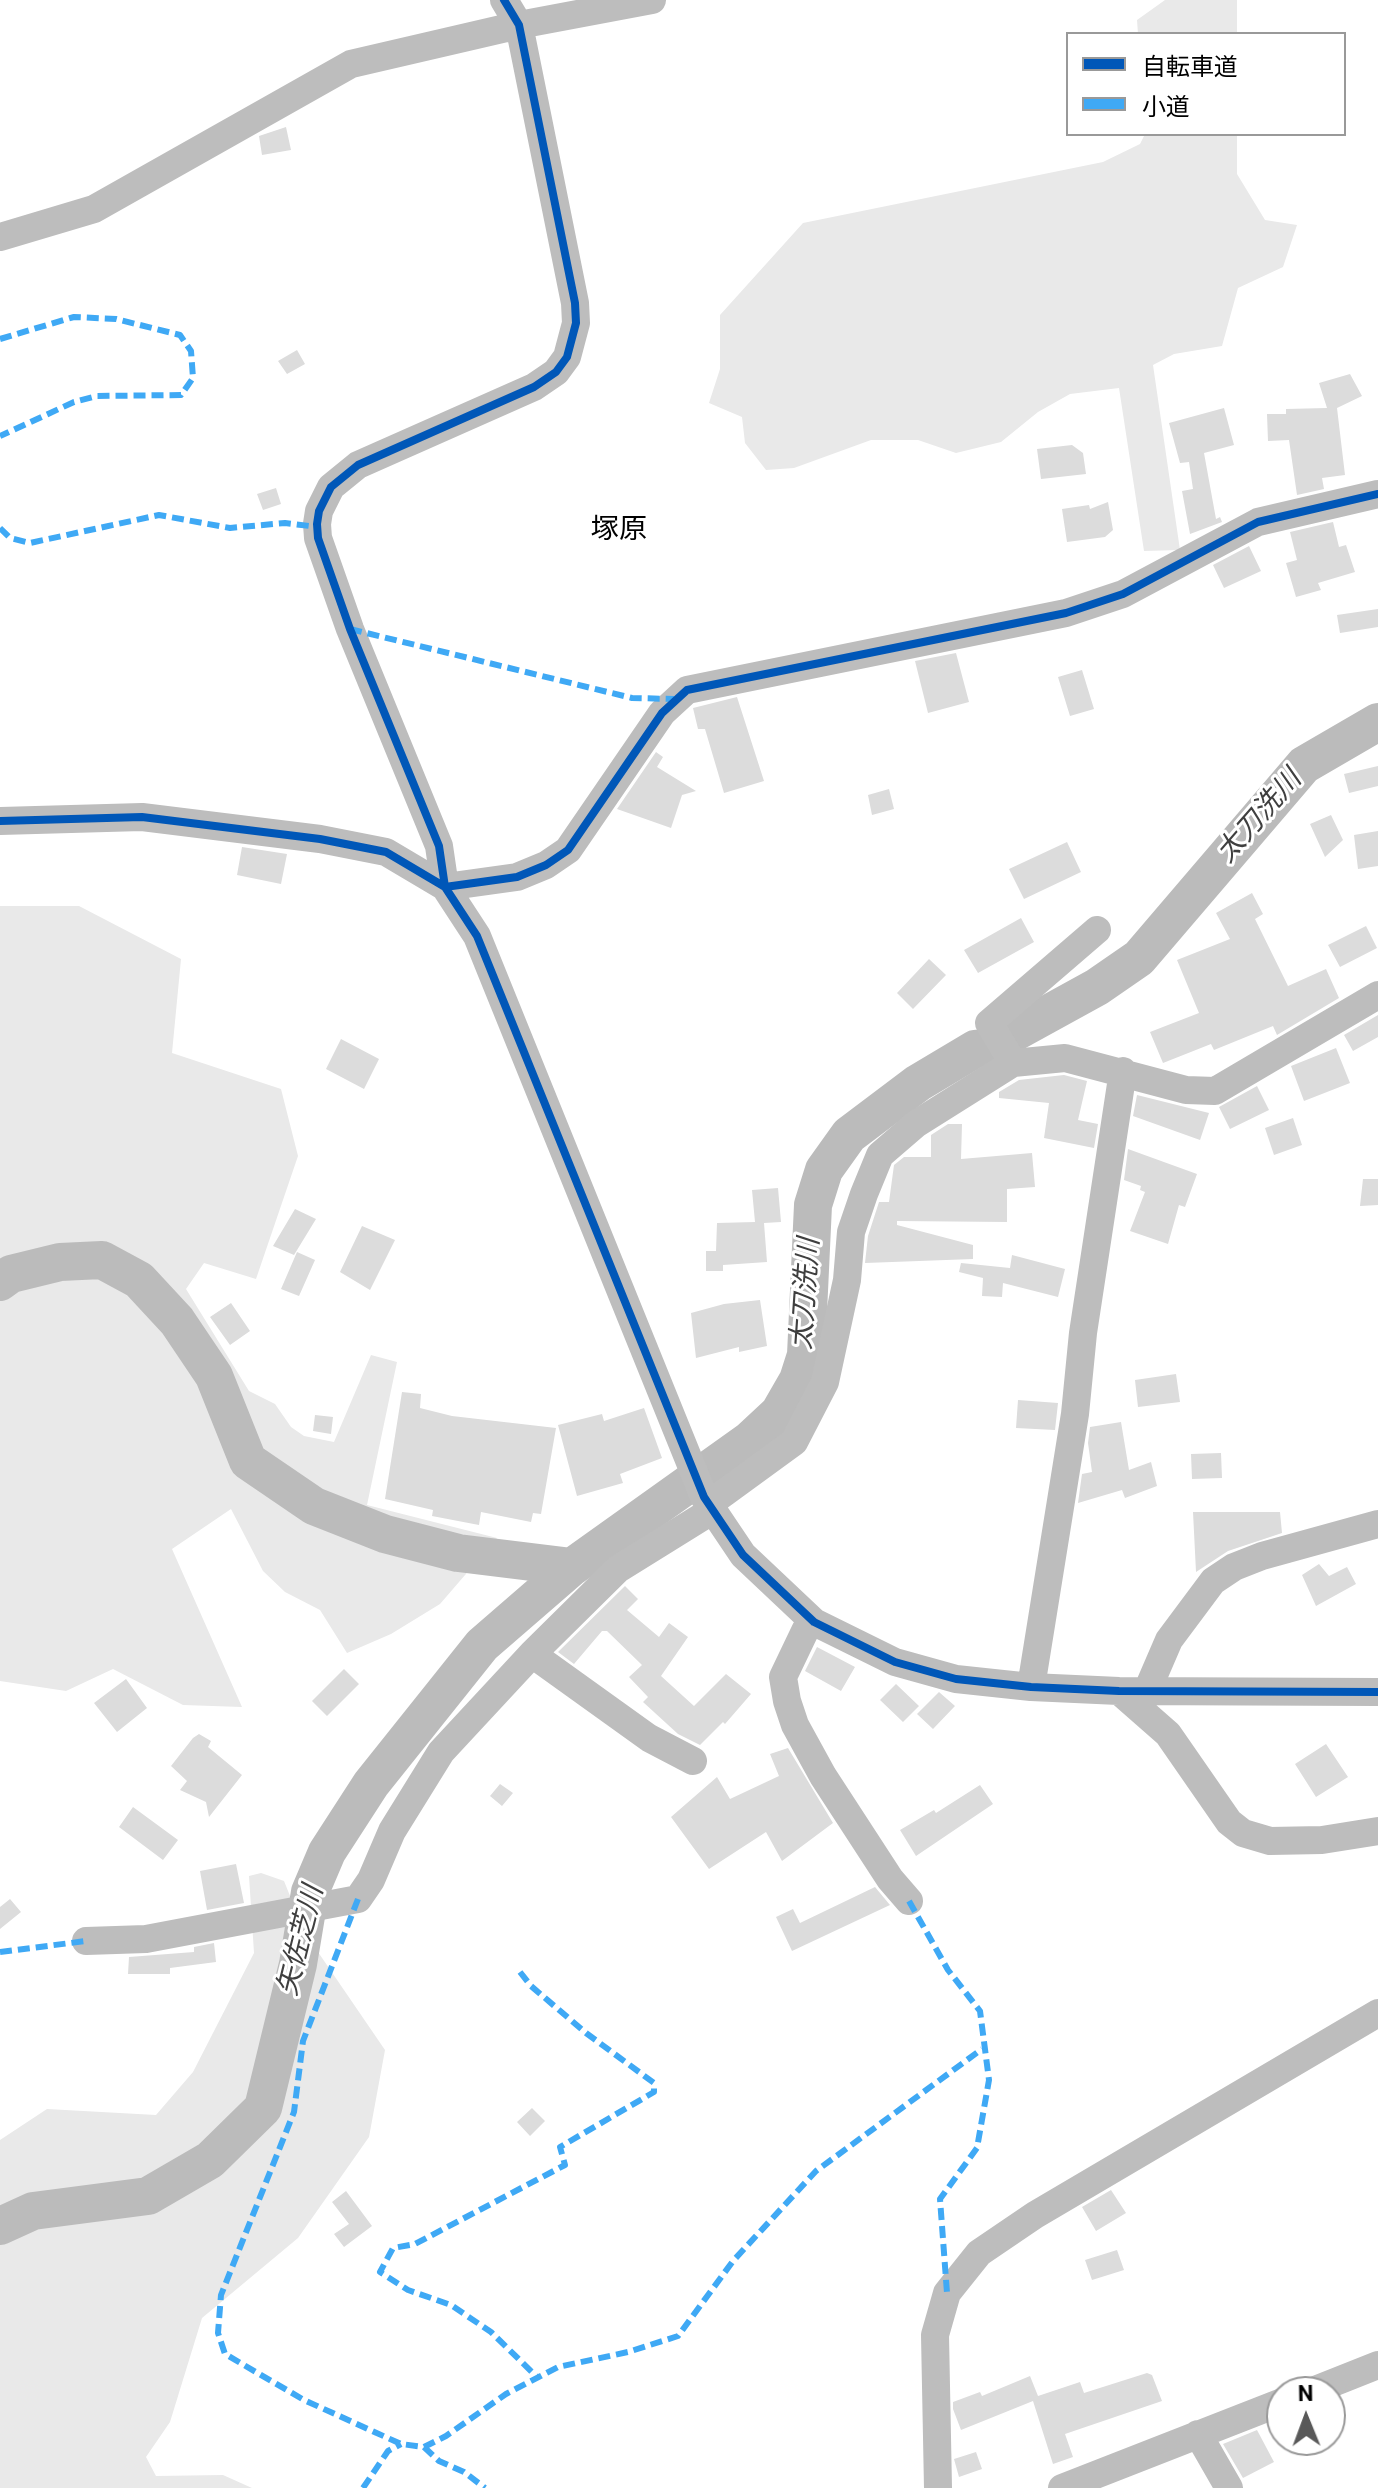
<!DOCTYPE html>
<html>
<head>
<meta charset="utf-8">
<style>
  body { margin:0 }
  #map { position:relative; width:1378px; height:2488px; overflow:hidden; background:#fff; font-family:Roboto,"Noto Sans JP",sans-serif }
  canvas { display:block }
  .legend { position:absolute; left:1066px; top:32px; width:280px; height:104px; box-sizing:border-box; background:#fff; border:2px solid #999; margin:0; padding:10px 14px; list-style:none; font-size:24px; color:#000 }
  .legend li { display:flex; align-items:center; gap:16px; height:40px }
  .legend b { width:40px; border:2px solid #999 }
  .north { position:absolute; left:1266px; top:2376px; width:80px; height:80px; box-sizing:border-box; background:#fff; border:2px solid #999; border-radius:50%; rotate:359deg; font-size:22px; font-weight:700; line-height:32px; text-align:center; color:#000 }
  .north::after { content:''; display:block; margin:auto; width:28px; height:36px; background:#595959; clip-path:polygon(50% 0,100% 100%,50% 72%,0 100%) }
</style>
</head>
<body>
<div id="map">
<canvas width="1378" height="2488"></canvas>
<ul class="legend">
<li><b style="height:10px;background:#0057b8"></b>自転車道</li>
<li><b style="height:10px;background:#3fa9f5"></b>小道</li>
</ul>
<div class="north">N</div>
</div>
<script>
const context = document.querySelector('canvas').getContext('2d');
context.lineJoin = 'round';
function fill(path, color) {
  context.fillStyle = color;
  context.fill(path, 'evenodd');
}
function toPath(rows) {
  const path = new Path2D();
  for (const r of rows) {
    path.moveTo(r[0], r[1]);
    for (let i = 2; i < r.length; i += 2) path.lineTo(r[i], r[i + 1]);
  }
  return path;
}
function stroke(path, color, width, dash) {
  context.strokeStyle = color;
  context.lineWidth = width;
  context.lineCap = dash ? 'butt' : 'round';
  context.setLineDash(dash || []);
  context.stroke(path);
}
function drawText(font, color, halo, rows, align = 'center') {
  context.font = font + ' Roboto,"Noto Sans JP",sans-serif';
  context.lineWidth = 6;
  context.setLineDash([]);
  context.textBaseline = 'middle';
  context.strokeStyle = halo;
  context.fillStyle = color;
  for (const [text, x, y, turn = 0] of rows) {
    context.save();
    context.translate(x, y);
    context.rotate((+turn || 0) * Math.PI / 180);
    context.textAlign = isNaN(turn) ? turn : align;
    if (halo) context.strokeText(text, 0, 0);
    context.fillText(text, 0, 0);
    context.restore();
  }
}
const green = toPath([
  [1165,0,1237,0,1237,34,1138,34,1137,20],
  [1145,134,1237,134,1237,174,1265,220,1297,225,1283,267,1238,288,1222,346,1174,354,1153,365,1180,550,1144,551,1119,388,1070,394,1038,412,1001,442,956,453,918,440,871,440,794,468,766,470,745,443,742,417,709,403,720,369,720,315,803,223,1103,162,1140,144],
  [0,906,79,906,181,959,172,1053,281,1089,298,1156,256,1279,204,1263,186,1289,249,1391,275,1404,291,1427,304,1436,334,1442,371,1355,397,1362,367,1505,497,1538,440,1604,391,1634,347,1653,320,1610,285,1592,263,1571,231,1509,172,1549,242,1707,183,1705,113,1669,66,1691,0,1681],
  [261,1873,284,1881,305,1933,385,2050,369,2137,298,2238,202,2318,170,2422,146,2457,156,2476,223,2475,252,2488,0,2488,0,2140,47,2109,156,2115,193,2072,254,1953,249,1876]
]);
const river = toPath([
  [0,1282,11,1274,60,1262,102,1260,139,1280,177,1321,214,1376,248,1461,314,1506,385,1534,458,1553,572,1567],
  [0,2226,33,2211,148,2196,210,2160,263,2108,298,1964,310,1892,327,1852,371,1784,482,1645,572,1567,750,1440,779,1413,798,1380,806,1355,813,1205,824,1170,849,1135,918,1083,975,1049,986,1048,1097,987,1139,958,1304,765,1378,722]
]);
const building = toPath([
  [286,127,291,150,262,155,259,136],
  [297,350,305,364,287,374,278,361],
  [1350,374,1362,396,1337,408,1345,475,1322,478,1324,489,1297,495,1289,440,1268,441,1267,414,1286,414,1286,409,1327,408,1319,383],
  [1224,408,1234,445,1204,453,1216,519,1220,517,1222,522,1190,534,1182,491,1193,489,1189,462,1180,463,1169,423],
  [1072,445,1083,453,1086,474,1041,479,1037,449],
  [276,488,281,504,263,510,257,494],
  [1108,502,1113,530,1105,537,1067,542,1062,509,1089,505,1090,509],
  [1333,522,1339,547,1346,545,1355,572,1318,583,1321,590,1296,597,1286,563,1297,560,1290,532],
  [1249,546,1261,571,1224,588,1213,565],
  [1378,609,1378,627,1340,633,1337,615],
  [956,653,969,702,928,713,915,661],
  [1082,670,1094,709,1070,716,1058,677],
  [737,697,764,781,724,793,705,729,698,729,693,708],
  [656,752,663,757,657,767,696,791,682,795,671,828,617,809],
  [1378,766,1378,786,1349,793,1344,774],
  [889,789,894,809,872,815,868,795],
  [1331,815,1343,840,1325,857,1310,824],
  [1378,831,1378,866,1358,869,1354,835],
  [1067,842,1081,872,1024,899,1009,869],
  [242,847,287,854,281,884,237,875],
  [1252,893,1263,914,1255,919,1288,986,1326,969,1339,998,1277,1035,1273,1026,1214,1050,1211,1044,1163,1063,1150,1032,1199,1013,1177,960,1230,939,1216,913],
  [1021,918,1034,942,978,973,964,950],
  [1366,926,1377,948,1340,967,1328,945],
  [929,959,946,975,913,1009,897,993],
  [1378,1015,1378,1037,1353,1051,1344,1035],
  [341,1039,379,1059,364,1089,326,1069],
  [1336,1048,1350,1083,1304,1101,1291,1066],
  [1064,1075,1087,1081,1078,1120,1098,1124,1094,1148,1044,1138,1049,1103,999,1098,999,1092,1019,1080],
  [1257,1086,1269,1110,1230,1129,1219,1107],
  [1137,1095,1209,1113,1200,1140,1133,1116],
  [1293,1118,1302,1145,1274,1155,1265,1128],
  [948,1124,962,1124,961,1159,1032,1153,1035,1187,1007,1189,1007,1222,897,1221,897,1225,973,1245,973,1259,865,1263,868,1236,879,1202,889,1202,894,1165,904,1157,931,1157,931,1135],
  [1128,1149,1197,1174,1185,1207,1179,1205,1168,1244,1130,1231,1145,1192,1140,1190,1141,1186,1124,1180],
  [1363,1179,1378,1179,1378,1205,1360,1206],
  [778,1188,781,1222,764,1223,767,1262,723,1265,723,1271,706,1271,706,1251,716,1251,717,1223,755,1222,752,1190],
  [295,1209,316,1219,294,1255,273,1246],
  [362,1226,395,1240,370,1290,340,1272],
  [297,1252,315,1260,299,1296,281,1289],
  [1012,1255,1065,1269,1058,1297,1003,1283,1002,1297,982,1296,983,1278,959,1272,961,1263,1010,1268],
  [760,1300,767,1346,739,1352,739,1347,696,1358,691,1313,724,1304],
  [231,1303,250,1331,230,1345,210,1317],
  [1176,1374,1180,1402,1138,1407,1135,1380],
  [402,1392,421,1394,420,1408,452,1416,556,1428,541,1514,533,1513,531,1522,481,1512,479,1525,432,1516,433,1510,385,1499],
  [1018,1400,1058,1403,1055,1430,1016,1428],
  [644,1408,662,1458,620,1474,623,1483,577,1496,558,1425,602,1414,604,1421],
  [315,1415,333,1417,331,1434,313,1431],
  [1121,1422,1129,1470,1151,1462,1157,1486,1125,1498,1122,1490,1078,1503,1082,1474,1092,1472,1088,1443,1090,1427],
  [1221,1453,1222,1478,1192,1479,1191,1454],
  [1193,1512,1280,1512,1282,1533,1228,1551,1196,1572],
  [1319,1564,1329,1576,1347,1567,1356,1584,1316,1606,1302,1575],
  [625,1586,638,1599,627,1610,659,1637,669,1623,688,1637,661,1676,694,1706,726,1674,751,1694,725,1724,723,1722,700,1745,678,1734,643,1702,648,1697,629,1677,642,1665,607,1631,602,1631,574,1664,558,1652],
  [817,1647,855,1667,841,1691,805,1671],
  [344,1669,359,1684,327,1716,312,1701],
  [126,1679,147,1708,117,1732,94,1703],
  [896,1684,919,1706,903,1722,880,1700],
  [939,1692,955,1706,933,1729,917,1714],
  [199,1734,211,1741,208,1747,242,1775,209,1817,206,1802,180,1790,187,1781,171,1766,193,1738],
  [1326,1744,1348,1777,1316,1797,1295,1764],
  [788,1748,833,1823,782,1861,766,1832,709,1869,671,1817,717,1777,730,1799,779,1776,770,1754],
  [500,1784,513,1793,502,1806,490,1796],
  [980,1785,993,1804,916,1856,900,1830,934,1810,936,1813],
  [133,1807,178,1840,163,1860,119,1827],
  [236,1864,244,1903,207,1910,200,1871],
  [875,1887,890,1905,792,1951,776,1917,793,1909,800,1923],
  [10,1899,21,1912,0,1929,0,1907],
  [214,1943,216,1962,170,1968,170,1974,128,1974,129,1957,194,1952,194,1947],
  [532,2108,545,2121,530,2136,517,2122],
  [1111,2190,1126,2213,1096,2231,1082,2207],
  [346,2191,372,2226,344,2247,334,2234,349,2224,332,2202],
  [1117,2250,1124,2270,1092,2280,1085,2260],
  [1147,2373,1152,2375,1162,2401,1065,2434,1073,2457,1053,2464,1033,2401,961,2430,953,2409,953,2402,980,2392,982,2396,1030,2376,1038,2396,1080,2382,1084,2393],
  [1257,2430,1274,2462,1243,2478,1223,2444],
  [976,2452,982,2469,959,2477,954,2459]
]);
const minor = toPath([
  [0,237,94,209,351,64,519,25,652,0],
  [0,821,142,817,320,839,386,852,445,887,477,936,704,1497,743,1555,814,1622,895,1662,956,1679,1031,1687,1119,1691,1378,1692],
  [445,887,439,846,350,629,318,538,317,524,319,511,331,487,358,465,534,387,556,372,567,357,576,323,575,303,519,25,504,0],
  [445,887,517,877,546,865,568,850,662,713,687,690,1066,613,1123,594,1258,522,1378,494],
  [1013,1063,989,1023,1097,930],
  [709,1504,794,1442,825,1382,847,1280,851,1232,864,1194,880,1155,916,1124,1013,1063,1065,1058,1186,1090,1215,1091,1378,995],
  [814,1622,805,1631,783,1677,787,1701,795,1725,823,1776,890,1879,909,1901],
  [532,1654,649,1738,693,1761],
  [1031,1687,1075,1414,1083,1333,1123,1071],
  [1119,1691,1168,1734,1229,1822,1243,1833,1270,1841,1322,1840,1378,1831],
  [1147,1691,1169,1640,1213,1581,1234,1567,1262,1556,1378,1524],
  [86,1941,146,1939,358,1899,371,1880,392,1831,441,1752,532,1654,618,1569,713,1510],
  [1310,2392,1378,2365],
  [1198,2434,1229,2488],
  [938,2488,935,2335,947,2293,979,2253,1035,2215,1378,2013],
  [1062,2488,1282,2402]
]);
const quiet = toPath([
  [0,339,74,317,116,319,180,335,191,351,193,378,181,395,97,396,74,402,0,436],
  [0,528,10,538,30,543,159,515,230,528,285,523,318,527],
  [350,629,632,698,674,699],
  [358,1899,303,2041,294,2112,221,2295,218,2333,225,2354,304,2400,401,2444,424,2447,446,2436,506,2394,558,2367,628,2352,678,2336,733,2261,816,2171,982,2049],
  [909,1901,948,1970,980,2011,989,2080,977,2148,940,2199,947,2293],
  [0,1952,86,1941],
  [520,1972,531,1986,586,2033,654,2083,654,2092,560,2147,565,2165,415,2244,393,2248,380,2272,408,2290,451,2305,491,2332,537,2377],
  [424,2447,439,2461,464,2472,485,2488],
  [363,2488,388,2451,401,2444]
]);
const cycleway = toPath([
  [0,821,142,817,320,839,386,852,445,887,477,936,704,1497,743,1555,814,1622,895,1662,956,1679,1031,1687,1119,1691,1378,1692],
  [445,887,439,846,350,629,318,538,317,524,319,511,331,487,358,465,534,387,556,372,567,357,576,323,575,303,519,25,504,0],
  [445,887,517,877,546,865,568,850,662,713,687,690,1066,613,1123,594,1258,522,1378,494]
]);
const neighbourhoodNames = [
  ["塚原",619,531]
];
const waterNames = [
  ["太刀洗川",1260,817,-49],
  ["太刀洗川",807,1294,-86],
  ["矢佐芝川",302,1941,-76]
];
fill(green, '#e9e9e9');
stroke(river, '#bbb', 38);
fill(building, '#dcdcdc');
stroke(minor, '#bdbdbd', 28);
stroke(quiet, '#3fa9f5', 6, [12, 6]);
stroke(cycleway, '#0057b8', 8);
drawText('28px', '#000', '#fff', neighbourhoodNames);
drawText('italic 28px', '#3f3f3f', '#fff', waterNames);
</script>
</body>
</html>
